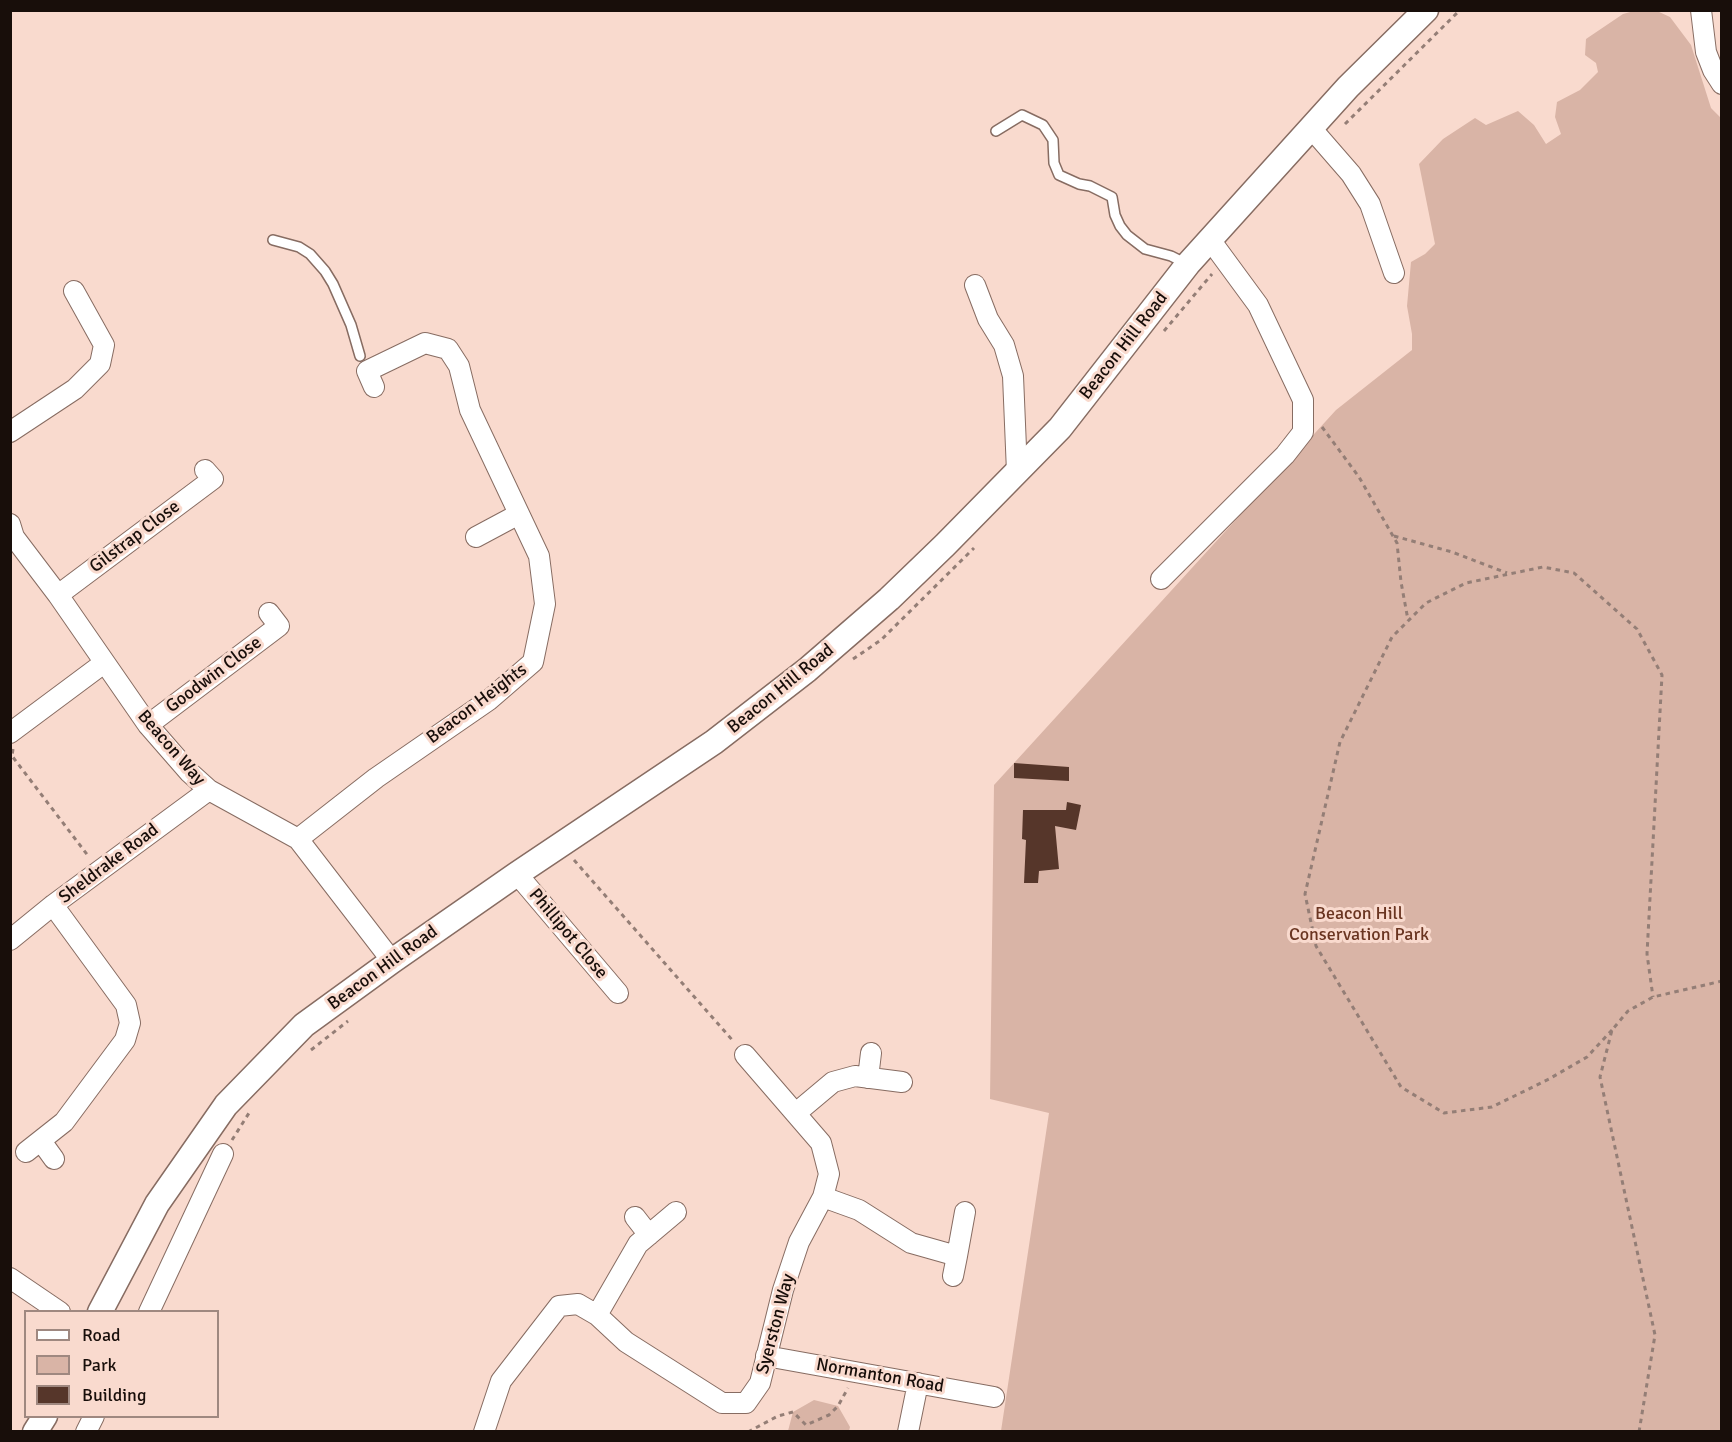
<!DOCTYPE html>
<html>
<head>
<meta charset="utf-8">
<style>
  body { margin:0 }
  #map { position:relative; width:1732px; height:1442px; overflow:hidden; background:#f9dace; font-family:Signika,sans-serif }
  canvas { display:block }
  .frame { position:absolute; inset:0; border:12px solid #180e0a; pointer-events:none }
  .legend { position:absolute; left:24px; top:1310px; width:195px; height:108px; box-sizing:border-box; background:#f9dace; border:2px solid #9f8880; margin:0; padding:8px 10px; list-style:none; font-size:18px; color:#180e0a }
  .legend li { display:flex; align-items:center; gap:12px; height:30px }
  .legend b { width:30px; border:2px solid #9f8880 }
</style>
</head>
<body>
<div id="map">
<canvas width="1732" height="1442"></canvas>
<div class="frame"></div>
<ul class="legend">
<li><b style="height:8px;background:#fff"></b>Road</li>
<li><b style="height:16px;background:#d9b4a6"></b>Park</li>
<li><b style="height:16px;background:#56362a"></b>Building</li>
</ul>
</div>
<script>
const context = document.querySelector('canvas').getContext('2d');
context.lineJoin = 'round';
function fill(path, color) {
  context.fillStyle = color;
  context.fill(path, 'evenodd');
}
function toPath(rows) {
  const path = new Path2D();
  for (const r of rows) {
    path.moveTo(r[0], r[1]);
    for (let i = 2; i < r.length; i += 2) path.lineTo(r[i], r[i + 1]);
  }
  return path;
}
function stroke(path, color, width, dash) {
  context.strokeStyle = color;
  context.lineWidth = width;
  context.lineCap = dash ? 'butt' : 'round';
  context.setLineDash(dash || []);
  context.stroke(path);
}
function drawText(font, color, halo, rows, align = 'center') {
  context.font = font + ' Signika,sans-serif';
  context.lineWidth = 6;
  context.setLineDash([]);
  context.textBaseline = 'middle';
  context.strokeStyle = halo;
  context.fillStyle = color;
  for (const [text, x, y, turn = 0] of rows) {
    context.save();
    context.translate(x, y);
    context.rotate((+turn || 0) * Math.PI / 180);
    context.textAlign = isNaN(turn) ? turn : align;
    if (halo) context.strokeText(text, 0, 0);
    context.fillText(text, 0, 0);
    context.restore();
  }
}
const green = toPath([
  [1634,11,1657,11,1670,17,1691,45,1711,108,1722,119,1721,1431,1001,1431,1049,1113,990,1099,994,785,1336,410,1412,350,1412,334,1407,306,1411,262,1425,254,1435,244,1419,164,1443,139,1475,118,1486,125,1518,111,1534,125,1546,144,1561,134,1555,117,1557,102,1580,90,1598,72,1596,63,1585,55,1586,39,1623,14],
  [814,1400,838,1406,850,1427,849,1431,788,1431,793,1412]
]);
const building = toPath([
  [1014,763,1069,767,1069,781,1014,778],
  [1067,802,1081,805,1076,830,1055,826,1059,869,1039,871,1038,883,1024,883,1026,840,1022,839,1023,810,1066,810]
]);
const path = toPath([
  [1345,124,1460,10],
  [1164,331,1212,274],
  [1322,427,1359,477,1397,543,1401,582,1408,620],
  [1394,536,1452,552,1507,573],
  [853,659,881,640,974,548],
  [13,749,12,756,89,857],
  [574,860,734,1042],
  [1612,1030,1587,1057,1549,1079,1492,1107,1444,1113,1401,1087,1316,946,1305,894,1340,742,1392,637,1426,603,1466,583,1543,567,1574,573,1637,629,1662,675,1647,954,1653,997],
  [311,1050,348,1021],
  [232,1140,249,1113],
  [748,1432,778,1416,793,1412,806,1425,829,1415,838,1406,848,1388],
  [1639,1432,1655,1335,1600,1077,1612,1030,1628,1011,1653,997,1722,981]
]);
const service = toPath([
  [996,131,1022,115,1043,125,1053,140,1054,163,1059,175,1079,184,1090,186,1112,197,1115,215,1120,226,1127,235,1145,249,1171,256,1185,263],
  [273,240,299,247,310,254,325,271,333,284,351,325,360,356]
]);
const minor = toPath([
  [1701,10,1706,52,1713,70,1722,84],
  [1311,128,1351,174,1370,204,1394,273],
  [975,285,988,319,1004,345,1013,376,1017,472],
  [10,432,75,389,100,364,104,345,74,291],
  [10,524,14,537,58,595,148,725,189,772,209,790,298,839,392,961],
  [476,537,519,514],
  [1161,579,1285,455,1303,432,1303,400,1258,305,1211,241],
  [58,595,213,479,205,470],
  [148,725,279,626,269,613],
  [10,733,104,663],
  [298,839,376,778,489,700,533,662,545,604,539,556,470,410,459,366,448,349,425,343,367,371,374,387],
  [517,874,618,993],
  [10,940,53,905,209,790],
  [868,1078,871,1053],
  [796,1113,833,1082,855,1076,902,1082],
  [41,1141,54,1159],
  [26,1152,64,1122,125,1040,130,1023,126,1005,53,905],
  [823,1197,859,1210,911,1243,957,1256,965,1212],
  [635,1217,649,1235],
  [953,1276,957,1256],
  [10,1278,60,1312],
  [149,1312,223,1154],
  [597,1315,638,1244,676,1212],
  [766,1356,994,1397],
  [86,1432,94,1416],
  [484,1432,501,1381,559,1306,578,1304,597,1315,626,1342,722,1403,746,1403,760,1383,783,1290,799,1242,823,1197,829,1174,821,1143,745,1055],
  [908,1432,918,1383]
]);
const tertiary = toPath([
  [100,1312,157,1204,226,1105,304,1025,392,961,517,874,714,742,807,670,889,599,945,545,1060,428,1188,264,1348,87,1426,10],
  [35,1432,45,1416]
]);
const streetNames = [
  ["Beacon Hill Road",1124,346,-52],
  ["Gilstrap Close",135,537,-37],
  ["Goodwin Close",214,675,-37],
  ["Beacon Hill Road",781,689,-39],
  ["Beacon Heights",477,704,-37],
  ["Beacon Way",171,748,49],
  ["Sheldrake Road",109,864,-37],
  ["Phillipot Close",568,934,50],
  ["Beacon Hill Road",383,968,-36],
  ["Syerston Way",776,1324,-75],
  ["Normanton Road",880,1376,10]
];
const parkNames = [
  ["Beacon Hill",1359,914],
  ["Conservation Park",1359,935]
];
fill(green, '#d9b4a6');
fill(building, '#56362a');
stroke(service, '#876c62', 12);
stroke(minor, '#876c62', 22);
stroke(tertiary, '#876c62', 27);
stroke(path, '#947e76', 3, [4.5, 4.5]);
stroke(service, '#fff', 9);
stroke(minor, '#fff', 20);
stroke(tertiary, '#fff', 24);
drawText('18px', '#180e0a', '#f9dace', streetNames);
drawText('18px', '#6a3521', '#f9dace', parkNames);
</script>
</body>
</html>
